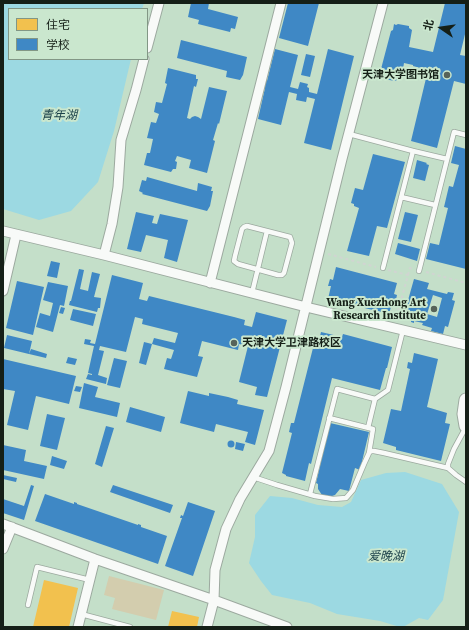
<!DOCTYPE html>
<html>
<head>
<meta charset="utf-8">
<style>
  body { margin:0 }
  #map { position:relative; width:469px; height:630px; overflow:hidden; background:#d0e1d3; font-family:"Source Serif 4","Noto Sans SC",serif }
  canvas { display:block }
  .frame { position:absolute; inset:0; border:4px solid #151f17; pointer-events:none }
  .legend { position:absolute; left:8px; top:8px; width:140px; height:52px; box-sizing:border-box; background:#cae7ce; border:1px solid #829785; margin:0; padding:5px 7px; list-style:none; font-size:12px; color:#151f17 }
  .legend li { display:flex; align-items:center; gap:8px; height:20px }
  .legend b { width:20px; border:1px solid #829785 }
  .north { position:absolute; left:421px; top:8px; width:40px; height:40px; -webkit-text-stroke:3px #cae7ce; paint-order:stroke; rotate:283deg; font-size:11px; font-weight:700; line-height:16px; text-align:center; color:#151f17 }
  .north::after { content:''; display:block; margin:auto; width:14px; height:18px; background:#151f17; clip-path:polygon(50% 0,100% 100%,50% 72%,0 100%) }
</style>
</head>
<body>
<div id="map">
<canvas width="469" height="630"></canvas>
<div class="frame"></div>
<ul class="legend">
<li><b style="height:11px;background:#f2c14e"></b>住宅</li>
<li><b style="height:11px;background:#3f88c5"></b>学校</li>
</ul>
<div class="north">北</div>
</div>
<script>
const context = document.querySelector('canvas').getContext('2d');
context.lineJoin = 'round';
function fill(path, color) {
  context.fillStyle = color;
  context.fill(path, 'evenodd');
}
function toPath(rows) {
  const path = new Path2D();
  for (const r of rows) {
    if (r.length === 3) {
      path.moveTo(r[0] + r[2], r[1]);
      path.arc(r[0], r[1], r[2], 0, 2 * Math.PI);
      continue;
    }
    path.moveTo(r[0], r[1]);
    for (let i = 2; i < r.length; i += 2) path.lineTo(r[i], r[i + 1]);
  }
  return path;
}
function stroke(path, color, width, dash) {
  context.strokeStyle = color;
  context.lineWidth = width;
  context.lineCap = dash ? 'butt' : 'round';
  context.setLineDash(dash || []);
  context.stroke(path);
}
function drawText(font, color, halo, rows, align = 'center') {
  context.font = font + ' "Source Serif 4","Noto Sans SC",serif';
  context.lineWidth = 4;
  context.setLineDash([]);
  context.textBaseline = 'middle';
  context.strokeStyle = halo;
  context.fillStyle = color;
  for (const [text, x, y, turn = 0] of rows) {
    context.save();
    context.translate(x, y);
    context.rotate((+turn || 0) * Math.PI / 180);
    context.textAlign = isNaN(turn) ? turn : align;
    if (halo) context.strokeText(text, 0, 0);
    context.fillText(text, 0, 0);
    context.restore();
  }
}
const built = toPath([
  [3,3,466,3,466,627,3,627],
  [9,9,147,9,147,59,9,59]
]);
const green = toPath([
  [109,576,164,590,156,620,112,609,115,598,104,595]
]);
const water = toPath([
  [3,3,144,3,142,9,9,9,9,59,131,59,114,131,98,182,71,211,39,220,3,209],
  [405,472,442,484,459,512,443,600,428,620,419,618,403,627,400,627,380,621,337,614,310,603,272,595,261,581,249,563,255,537,255,515,270,496,292,498,318,505,342,507,351,502,361,480,386,473]
]);
const homes = toPath([
  [44,580,78,588,69,627,33,627],
  [172,611,199,617,197,627,168,627]
]);
const schools = toPath([
  [191,3,209,3,208,9,238,17,235,29,231,28,230,32,198,24,199,20,188,17],
  [288,3,319,3,308,46,279,38],
  [445,3,466,3,466,30,460,55,466,56,466,84,454,81,437,148,411,141,428,70,413,66,413,65,404,63,402,75,400,75,399,80,397,80,395,81,384,79,383,77,381,76,382,71,381,69,391,31,393,30,394,24,396,25,398,24,409,26,409,28,412,30,409,47,433,52],
  [181,40,247,57,243,75,240,80,226,77,227,71,177,58],
  [275,49,298,55,290,87,298,89,300,82,308,84,307,87,309,88,309,92,317,94,328,49,354,56,331,150,304,143,315,99,307,97,306,102,296,100,297,94,289,92,281,125,258,119,265,88,261,87,263,80,267,81],
  [306,54,315,56,310,77,301,75],
  [168,68,196,75,196,79,198,79,196,87,194,86,187,118,190,119,192,117,195,116,198,117,201,119,209,87,227,91,219,124,218,123,213,140,215,141,207,173,189,168,191,160,177,156,175,161,177,162,176,169,173,169,171,172,144,165,147,153,150,153,153,139,147,138,151,122,156,123,159,114,154,112,156,102,162,103,167,84,165,83],
  [455,146,466,149,465,251,466,252,466,269,426,259,430,243,439,245,448,208,444,207,449,186,453,187,459,165,451,163],
  [373,154,405,162,387,228,377,226,369,256,347,251,359,208,354,206,354,204,351,203,355,188,363,190],
  [417,160,427,163,426,164,429,165,425,181,413,178],
  [147,177,197,191,198,183,212,187,211,191,213,191,210,206,207,211,142,194,143,193,139,191,142,180,146,181],
  [136,212,154,216,152,223,157,224,160,214,188,220,177,262,164,258,168,240,146,235,141,252,127,249],
  [405,212,418,215,411,242,398,239],
  [398,243,420,249,417,261,395,254],
  [51,261,60,263,57,278,47,276],
  [336,267,397,283,394,294,397,295,395,304,392,303,389,314,328,299,331,286,328,286,330,279,333,280],
  [79,269,84,270,80,289,88,291,92,272,100,274,94,297,101,298,100,308,98,308,97,312,69,305,70,301,71,301],
  [112,275,143,283,139,299,147,301,149,296,234,317,245,320,244,325,252,327,256,312,287,320,267,397,255,395,257,387,239,382,248,346,239,344,238,350,202,341,198,356,203,357,197,377,164,369,167,358,171,359,174,350,152,344,146,365,139,363,144,342,152,344,154,338,175,343,178,333,142,324,143,319,135,317,126,352,100,346,99,350,104,351,98,375,107,378,106,384,86,379,88,374,92,375,92,374,88,373,94,346,84,344,85,339,91,340,90,343,95,344],
  [414,279,429,283,427,289,447,294,448,292,454,293,452,300,455,301,448,327,445,326,443,334,431,331,432,328,422,325,423,323,414,321,414,323,411,322,411,320,403,318],
  [433,295,442,298,437,317,427,314],
  [17,281,44,287,33,335,6,328],
  [48,282,68,286,64,306,60,305,53,332,36,327,40,313,50,316,53,303,43,300],
  [61,307,65,308,63,314,59,313],
  [73,309,96,314,93,326,70,320],
  [321,332,342,337,343,334,392,347,387,368,386,368,380,390,332,378,311,464,309,463,305,481,286,476,286,475,282,473,292,433,289,432,291,423,294,423,313,348,317,349],
  [7,335,32,341,29,354,4,348],
  [31,349,47,354,46,358,29,354],
  [414,353,438,359,427,407,447,413,445,423,450,424,441,461,396,450,396,447,383,443,391,409,401,411,410,369,407,368,408,362,412,363],
  [68,357,77,359,75,365,66,363],
  [114,358,127,361,120,388,107,385],
  [3,359,76,376,69,404,36,396,28,430,7,425,15,391,3,389],
  [84,383,98,387,95,397,120,403,117,417,79,408],
  [76,386,82,387,80,392,74,391],
  [188,391,209,396,209,393,228,397,238,400,237,404,264,410,255,445,245,442,248,432,216,424,214,432,180,423],
  [130,407,165,417,161,432,126,422],
  [47,414,65,418,57,450,40,446],
  [330,423,369,432,360,470,355,468,349,491,340,489,335,495,329,497,322,495,318,489,318,484,316,483],
  [106,426,114,428,102,467,95,464],
  [231,444,3.5],
  [236,442,245,444,243,451,235,449],
  [3,445,26,450,24,461,47,466,44,479,3,470],
  [52,456,67,461,64,469,50,465],
  [3,475,17,478,16,482,3,479],
  [31,485,34,486,24,520,3,513,3,499,24,506],
  [113,485,173,505,170,513,110,492],
  [45,494,74,504,74,502,77,503,77,504,138,525,138,524,141,525,141,527,167,536,158,564,35,521],
  [188,502,215,511,193,576,165,566,182,518,180,518,181,515,183,516]
]);
const path = toPath([
  [328,254,376,267],
  [388,270,408,275,396,319],
  [426,272,466,283],
  [408,275,410,268,414,269]
]);
const lane = toPath([
  [349,134,413,151,383,268],
  [413,151,447,159],
  [401,197,435,205],
  [247,226,290,237,292,243,284,273,282,275,278,275,238,264,234,261,235,256,242,229,244,227,247,226],
  [419,271,454,132,466,135],
  [252,293,267,231],
  [329,418,373,429,369,453],
  [466,427,454,449,448,464,448,468,456,475,466,482],
  [368,428,375,399,388,390,403,330],
  [253,477,277,485,315,496,333,499,346,498,353,490,364,464,369,453,371,451,374,451,384,453,448,468],
  [310,494,337,389,375,399],
  [28,605,37,567,90,580],
  [81,614,130,627]
]);
const street = toPath([
  [147,48,159,3],
  [3,231,104,255,306,307,466,345],
  [104,255,112,224,118,187,121,140,136,90,144,59],
  [210,283,281,3],
  [3,291,16,235],
  [3,524,95,559,214,600,215,570,226,529,240,499,269,451,286,387,342,159,383,3],
  [3,549,12,527],
  [78,627,95,559],
  [207,627,214,600,287,627]
]);
const secondary = toPath([
  [466,400,464,414,466,426]
]);
const markers = [
  [447,75,4,"#566359"],
  [434,309,4,"#566359"],
  [234,343,4,"#566359"]
];
const poiNames = [
  ["天津大学图书馆",439,75],
  ["Wang Xuezhong Art",426,303],
  ["Research Institute",426,316],
  ["天津大学卫津路校区",242,343,"left"]
];
const waterNames = [
  ["青年湖",59,116],
  ["爱晚湖",386,557]
];
fill(built, '#c4dfc9');
fill(green, '#d3cdae');
fill(water, '#9cd9e2');
fill(homes, '#f2c14e');
fill(schools, '#3f88c5');
stroke(lane, '#9ca99f', 6);
stroke(street, '#9ca99f', 11);
stroke(secondary, '#9ca99f', 15);
stroke(path, '#d0d5d1', 2, [3, 3]);
stroke(lane, '#f8faf8', 4.5);
stroke(street, '#f8faf8', 9);
stroke(secondary, '#f8faf8', 13);
for (const [x, y, r, color] of markers) {
  const dot = new Path2D();
  dot.arc(x, y, r, 0, 2 * Math.PI);
  context.fillStyle = color;
  context.fill(dot);
  stroke(dot, '#cae7ce', 1.5);
}
drawText('bold 11px', '#151f17', '#cae7ce', poiNames, 'right');
drawText('italic 12px', '#1c424a', '#cae7ce', waterNames);
</script>
</body>
</html>
